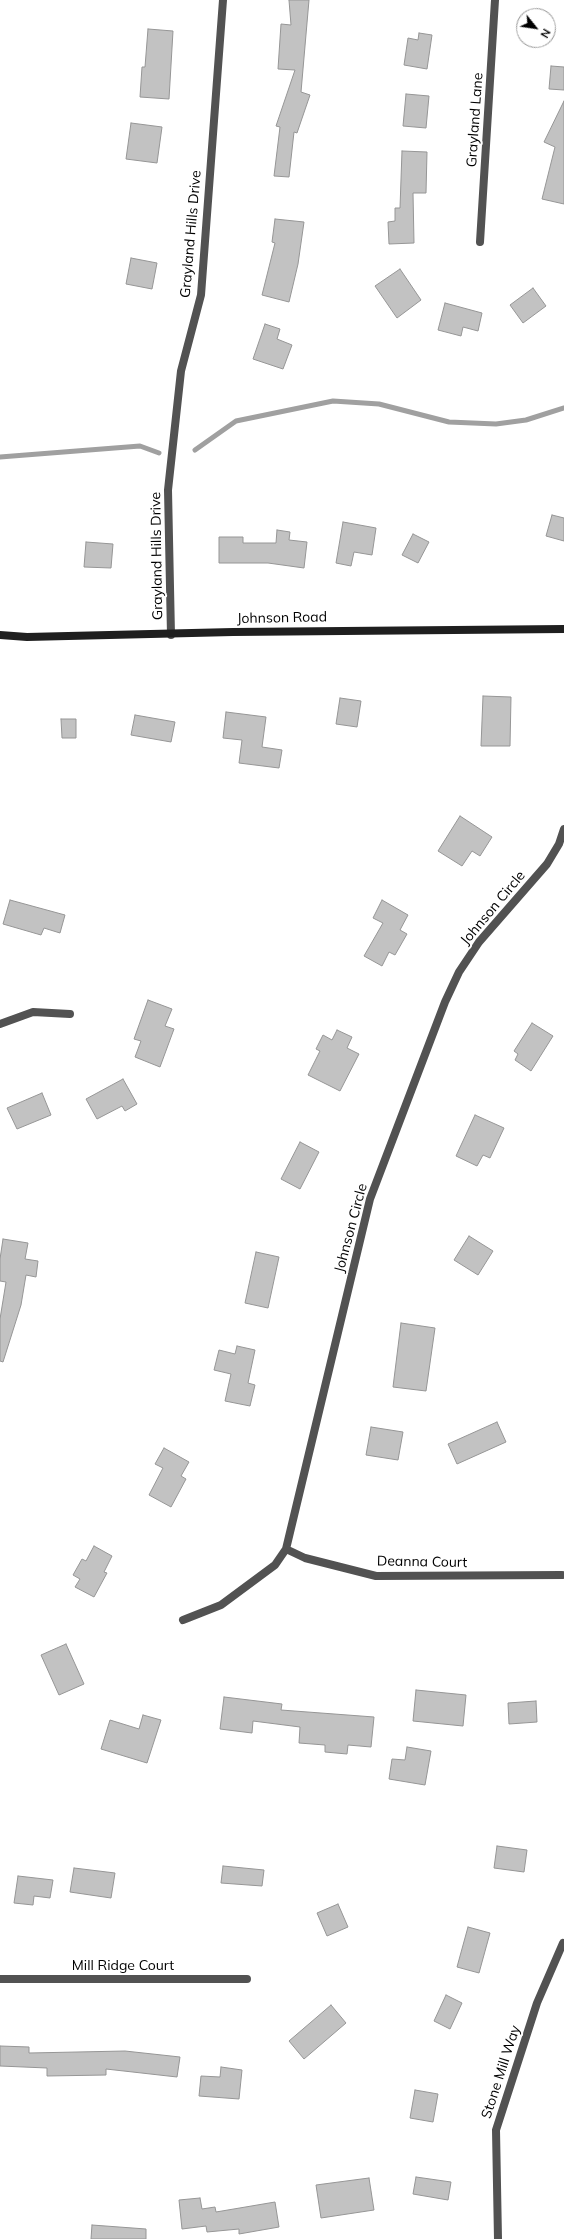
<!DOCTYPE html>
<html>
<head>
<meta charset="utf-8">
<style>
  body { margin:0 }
  #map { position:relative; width:564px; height:2239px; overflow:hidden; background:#fff; font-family:Mulish,sans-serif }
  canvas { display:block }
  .north { position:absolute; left:516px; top:8px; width:40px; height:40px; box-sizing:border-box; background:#fff; border:1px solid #999; border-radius:50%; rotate:120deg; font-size:11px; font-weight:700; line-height:16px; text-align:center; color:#000 }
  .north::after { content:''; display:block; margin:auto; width:14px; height:18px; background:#000; clip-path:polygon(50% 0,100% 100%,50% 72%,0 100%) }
</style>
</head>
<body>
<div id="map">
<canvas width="564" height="2239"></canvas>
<div class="north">N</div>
</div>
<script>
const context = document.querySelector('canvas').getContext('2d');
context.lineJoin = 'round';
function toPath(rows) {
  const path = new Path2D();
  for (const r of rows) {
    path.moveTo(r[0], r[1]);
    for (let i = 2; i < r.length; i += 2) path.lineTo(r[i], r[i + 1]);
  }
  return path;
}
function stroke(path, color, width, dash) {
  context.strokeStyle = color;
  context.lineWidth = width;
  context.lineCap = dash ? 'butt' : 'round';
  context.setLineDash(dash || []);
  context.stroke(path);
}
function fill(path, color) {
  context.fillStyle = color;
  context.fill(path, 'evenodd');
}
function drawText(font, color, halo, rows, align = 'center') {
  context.font = font + ' Mulish,sans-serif';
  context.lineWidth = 4;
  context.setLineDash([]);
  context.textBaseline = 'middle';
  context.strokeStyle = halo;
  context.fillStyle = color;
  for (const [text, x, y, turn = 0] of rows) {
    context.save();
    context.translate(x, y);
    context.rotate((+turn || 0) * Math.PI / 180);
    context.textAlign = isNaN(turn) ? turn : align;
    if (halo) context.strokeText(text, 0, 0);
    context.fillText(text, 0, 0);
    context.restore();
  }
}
const stream = toPath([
  [195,450,236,421,333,401,379,404,449,422,496,424,526,420,564,408],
  [0,457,140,446,159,453]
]);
const building = toPath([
  [289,0,309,0,301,92,310,95,297,133,294,132,289,177,274,176,280,127,276,126,295,70,278,69,281,24,291,25,289,0],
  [148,29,173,31,169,99,140,97,142,67,145,67,148,29],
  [419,33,432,35,427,69,404,65,408,38,418,40,419,33],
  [551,66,564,67,564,90,549,89,551,66],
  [406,94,429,96,426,128,403,126,406,94],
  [564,101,564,204,542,199,555,147,544,142,564,101],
  [131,123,162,127,157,163,126,159,131,123],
  [402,151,427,152,426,193,413,193,414,243,389,244,388,222,395,221,395,208,400,208,402,151],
  [275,219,304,222,298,264,289,302,262,295,275,243,272,242,275,219],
  [131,258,157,263,152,289,126,284,131,258],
  [400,269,421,300,397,318,375,286,400,269],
  [533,288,546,306,523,323,510,305,533,288],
  [445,303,482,313,478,331,463,327,461,336,438,330,445,303],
  [265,324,280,329,277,339,292,345,283,369,253,359,265,324],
  [552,515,564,518,564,541,546,536,552,515],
  [343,522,376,528,372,555,354,552,351,566,336,563,343,522],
  [277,530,290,532,289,540,307,542,304,568,268,563,219,563,219,537,243,537,243,543,276,543,277,530],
  [413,534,429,542,418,563,402,555,413,534],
  [86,542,113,544,111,568,84,567,86,542],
  [483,696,511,697,510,746,481,746,483,696],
  [340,698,361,701,357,727,336,724,340,698],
  [226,712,266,717,262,747,282,750,279,768,239,763,242,740,223,738,226,712],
  [135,715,175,722,171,742,131,735,135,715],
  [61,719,76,719,76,738,62,738,61,719],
  [460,816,492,837,480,856,472,851,462,866,438,851,460,816],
  [10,900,65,915,60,933,44,928,41,935,3,924,10,900],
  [382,900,408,915,400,930,407,934,395,955,389,952,382,966,364,956,383,923,373,918,382,900],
  [148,1000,172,1009,165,1026,174,1029,160,1067,135,1057,141,1041,134,1039,148,1000],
  [532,1023,553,1036,531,1071,515,1060,518,1054,514,1051,532,1023],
  [337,1030,352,1037,347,1048,359,1054,340,1091,308,1075,320,1051,316,1049,323,1035,332,1040,337,1030],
  [123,1079,137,1104,125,1111,122,1106,97,1119,86,1099,123,1079],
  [42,1093,51,1115,17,1129,7,1108,42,1093],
  [475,1115,504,1128,490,1158,483,1155,477,1166,456,1156,475,1115],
  [300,1142,319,1152,300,1189,281,1179,300,1142],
  [469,1236,493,1251,478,1275,454,1260,469,1236],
  [3,1239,28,1243,25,1259,38,1261,36,1277,26,1275,21,1305,3,1362,0,1361,0,1319,6,1282,0,1281,0,1259,3,1239],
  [256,1252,279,1257,268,1308,245,1303,256,1252],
  [401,1323,435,1328,426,1391,393,1387,401,1323],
  [237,1346,255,1350,248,1383,255,1385,250,1406,225,1401,231,1374,214,1370,219,1350,235,1354,237,1346],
  [497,1422,506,1442,457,1464,448,1444,497,1422],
  [371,1427,403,1432,398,1460,366,1455,371,1427],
  [164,1448,189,1462,181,1476,186,1479,171,1507,149,1495,163,1468,155,1464,164,1448],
  [94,1546,112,1556,104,1572,107,1573,94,1597,75,1587,80,1579,73,1575,82,1559,86,1561,94,1546],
  [66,1644,84,1684,59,1695,41,1655,66,1644],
  [416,1690,466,1695,463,1726,413,1721,416,1690],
  [224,1697,282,1704,281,1710,374,1717,371,1747,348,1745,347,1754,325,1752,325,1745,299,1743,300,1727,253,1721,252,1733,220,1729,224,1697],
  [536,1701,537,1722,509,1724,508,1703,536,1701],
  [143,1715,161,1720,147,1763,101,1749,110,1720,139,1729,143,1715],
  [407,1747,431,1751,425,1785,389,1779,392,1759,405,1760,407,1747],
  [497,1846,527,1850,524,1872,494,1868,497,1846],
  [223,1866,264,1870,262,1886,221,1883,223,1866],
  [74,1868,115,1873,111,1898,70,1892,74,1868],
  [18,1876,53,1880,50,1898,34,1896,33,1905,14,1903,18,1876],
  [338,1904,348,1927,327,1936,317,1913,338,1904],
  [468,1927,490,1933,479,1973,457,1967,468,1927],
  [446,1995,462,2003,450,2029,434,2021,446,1995],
  [331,2005,346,2023,304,2059,289,2041,331,2005],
  [0,2046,29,2047,29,2053,125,2051,180,2057,177,2077,106,2069,106,2075,47,2076,47,2068,0,2066,0,2046],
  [221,2067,242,2070,239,2099,199,2096,201,2076,220,2077,221,2067],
  [415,2090,438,2094,433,2122,410,2118,415,2090],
  [416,2177,451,2182,448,2200,413,2194,416,2177],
  [369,2178,374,2210,321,2218,316,2185,369,2178],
  [200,2198,202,2209,215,2207,216,2212,275,2202,279,2227,239,2234,239,2229,207,2232,206,2226,182,2229,179,2200,200,2198],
  [92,2225,146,2229,146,2239,91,2239,92,2225]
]);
const street = toPath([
  [480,242,495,0],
  [171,635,168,490,181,371,201,295,223,0],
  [0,1024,33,1012,70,1014],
  [286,1549,305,1558,376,1576,562,1575],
  [183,1620,221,1605,275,1565,286,1549,370,1199,445,1002,459,972,479,942,547,864,559,844,564,829],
  [0,1979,247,1979],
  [498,2239,496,2130,537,2003,563,1943]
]);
const secondary = toPath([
  [0,635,27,637,233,632,564,629]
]);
const streetNames = [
  ["Grayland Lane",475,120,-86],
  ["Grayland Hills Drive",191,234,-85],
  ["Grayland Hills Drive",157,556,-91],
  ["Johnson Road",282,618,-1],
  ["Johnson Circle",493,908,-50],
  ["Johnson Circle",351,1228,-75],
  ["Deanna Court",422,1562,1],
  ["Mill Ridge Court",123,1966],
  ["Stone Mill Way",501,2072,-72]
];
stroke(stream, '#a0a0a0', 5);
fill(building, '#c2c2c2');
stroke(building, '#969696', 1);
stroke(street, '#525252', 8);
stroke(secondary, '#1f1f1f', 8);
drawText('14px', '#000', '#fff', streetNames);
</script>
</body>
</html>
